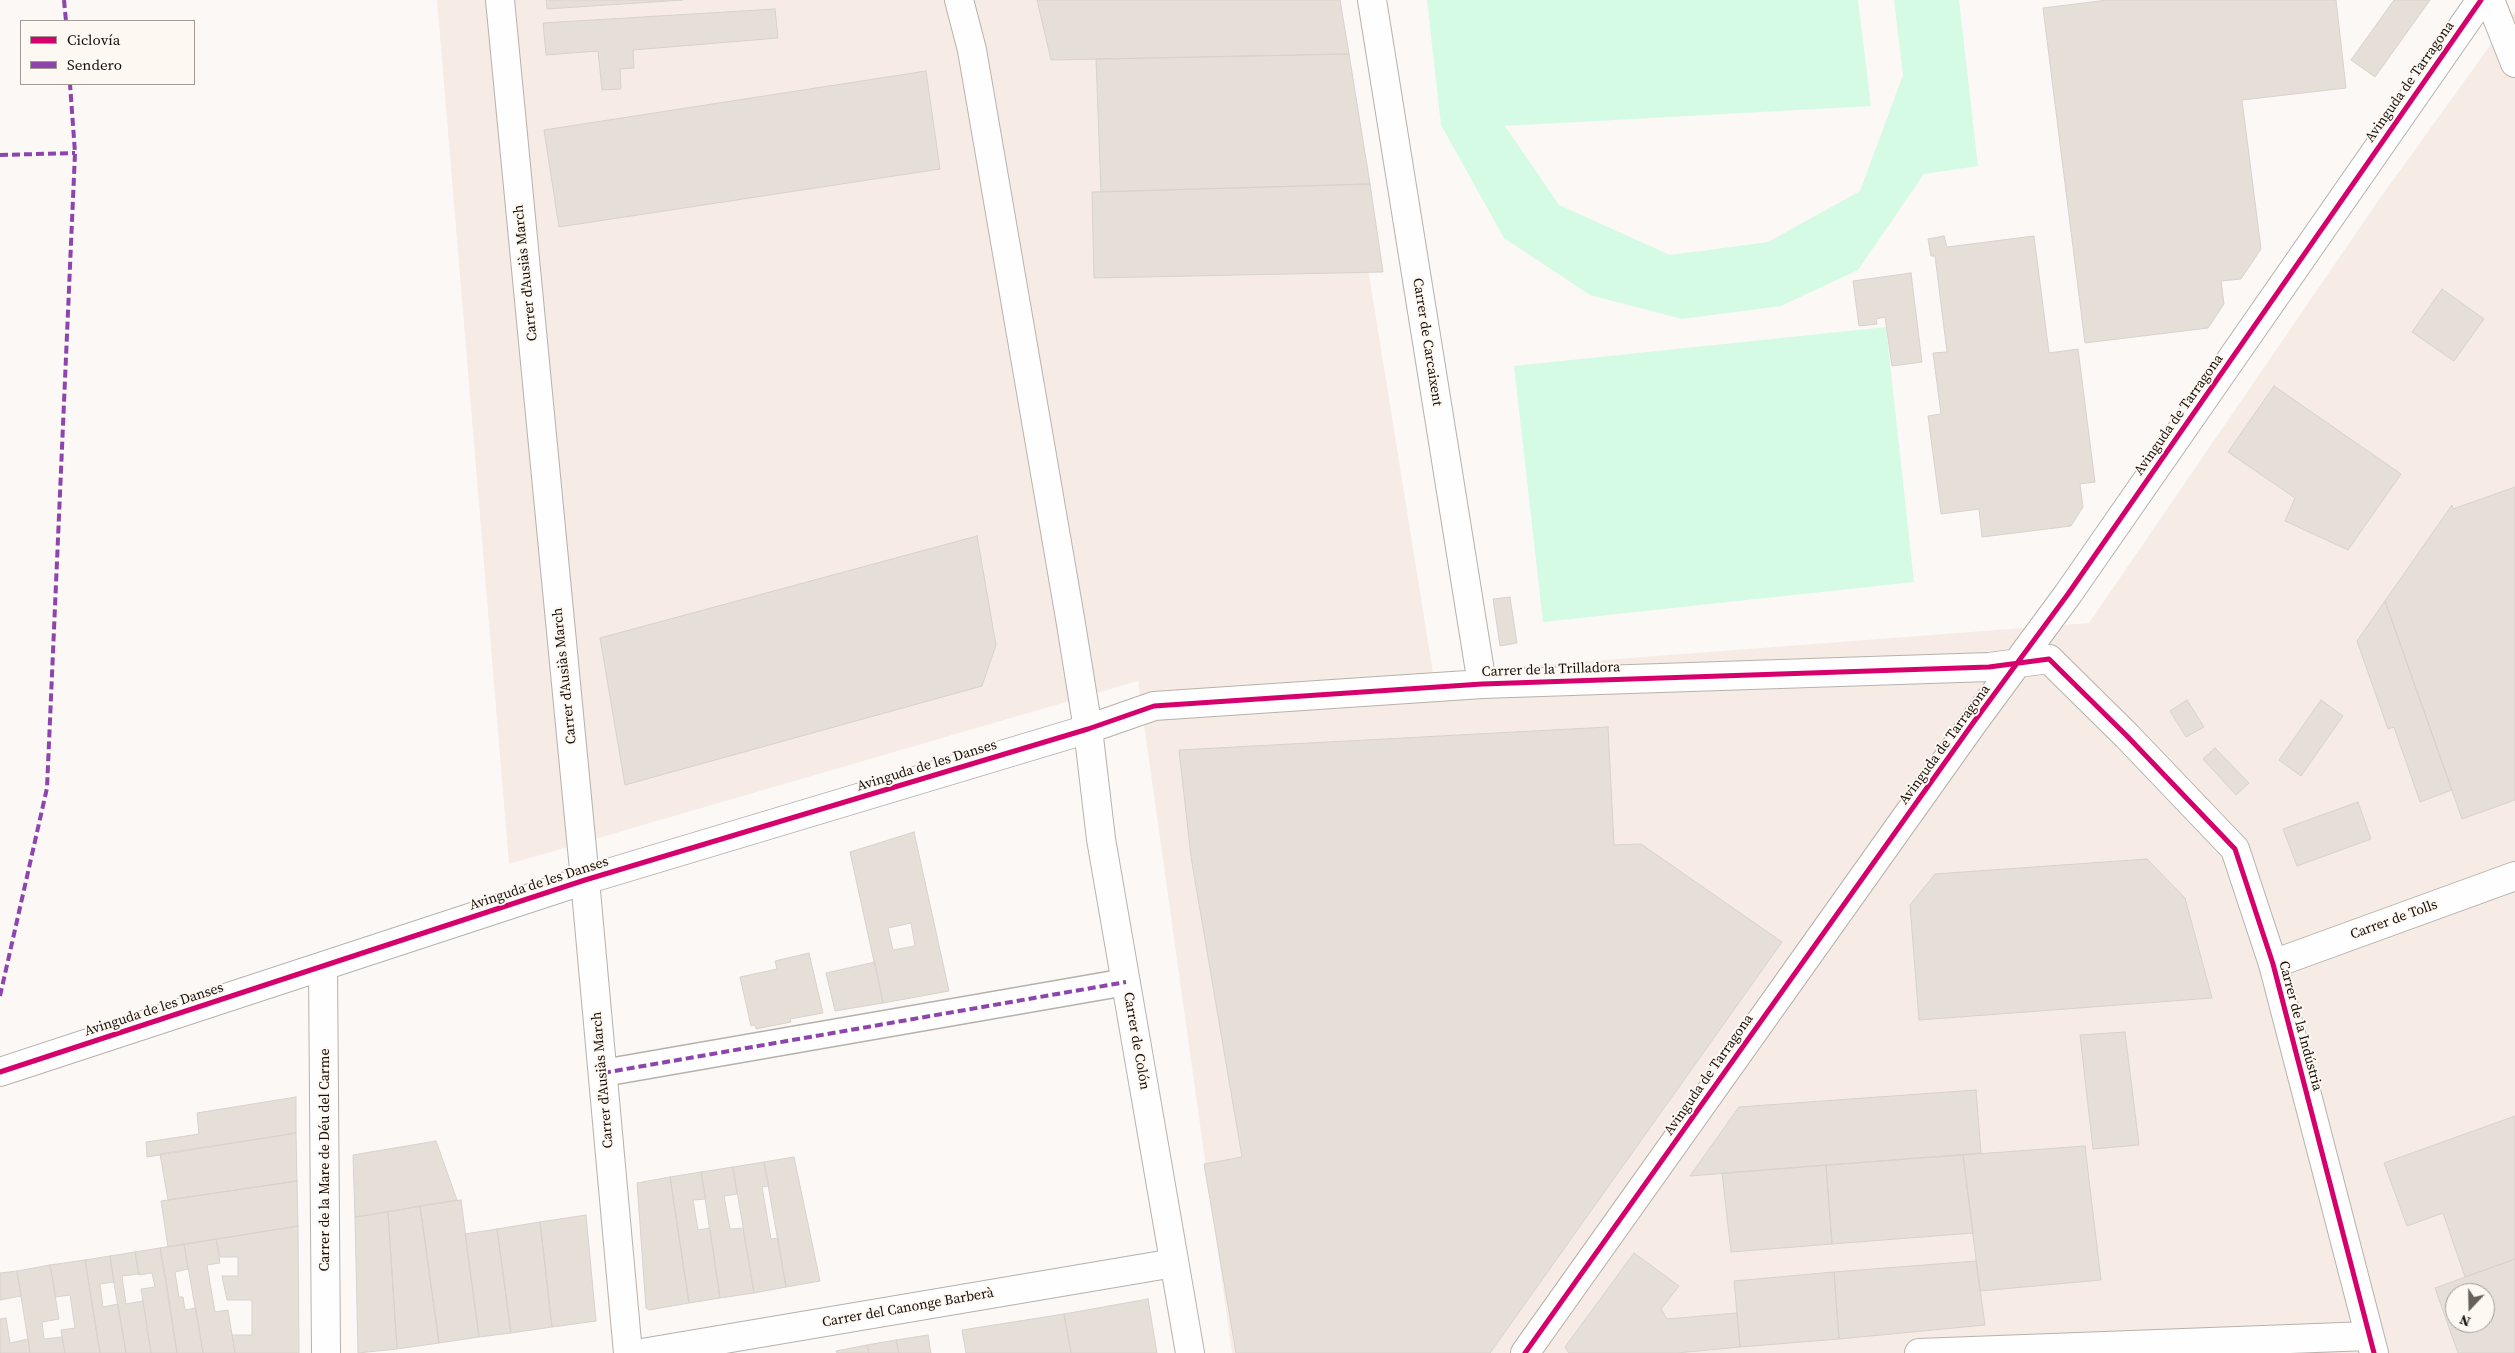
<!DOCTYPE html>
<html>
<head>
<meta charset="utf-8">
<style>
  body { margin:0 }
  #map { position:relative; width:2515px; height:1353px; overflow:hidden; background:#fbf8f6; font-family:"Source Serif 4",serif }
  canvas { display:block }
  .legend { position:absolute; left:20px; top:20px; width:175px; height:65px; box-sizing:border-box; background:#fef8f3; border:1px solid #a29b95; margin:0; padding:6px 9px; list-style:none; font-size:15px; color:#190f08 }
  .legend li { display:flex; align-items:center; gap:10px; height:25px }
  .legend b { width:25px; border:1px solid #a29b95 }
  .north { position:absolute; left:2445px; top:1283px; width:50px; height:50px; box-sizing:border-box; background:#fef8f3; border:1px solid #a29b95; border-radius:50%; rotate:201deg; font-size:14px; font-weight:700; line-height:20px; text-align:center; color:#190f08 }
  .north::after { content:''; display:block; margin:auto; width:18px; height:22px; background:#68615b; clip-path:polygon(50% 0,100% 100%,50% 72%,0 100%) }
</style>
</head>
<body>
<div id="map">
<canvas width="2515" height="1353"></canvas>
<ul class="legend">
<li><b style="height:6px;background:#d6006c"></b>Ciclovía</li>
<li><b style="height:6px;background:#8e44ad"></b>Sendero</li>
</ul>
<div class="north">N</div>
</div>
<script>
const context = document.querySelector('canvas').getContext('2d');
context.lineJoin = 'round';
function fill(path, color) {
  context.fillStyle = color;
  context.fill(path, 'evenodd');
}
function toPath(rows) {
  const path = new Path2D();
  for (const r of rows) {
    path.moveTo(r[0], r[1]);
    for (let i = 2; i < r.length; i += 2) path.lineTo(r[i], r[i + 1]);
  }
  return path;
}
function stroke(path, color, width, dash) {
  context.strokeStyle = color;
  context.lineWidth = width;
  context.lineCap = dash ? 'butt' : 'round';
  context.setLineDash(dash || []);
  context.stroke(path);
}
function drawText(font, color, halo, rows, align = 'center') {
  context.font = font + ' "Source Serif 4",serif';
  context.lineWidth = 4;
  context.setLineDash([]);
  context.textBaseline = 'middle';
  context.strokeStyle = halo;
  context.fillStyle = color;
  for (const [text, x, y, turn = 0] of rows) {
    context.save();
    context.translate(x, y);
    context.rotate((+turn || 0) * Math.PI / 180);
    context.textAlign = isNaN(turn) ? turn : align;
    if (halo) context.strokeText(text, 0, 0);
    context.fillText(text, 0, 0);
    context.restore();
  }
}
const built = toPath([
  [437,0,1325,0,1433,673,2089,623,2378,201,2515,11,2515,1353,1232,1353,1138,681,509,864],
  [2455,1293,2485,1293,2485,1323,2455,1323]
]);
const green = toPath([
  [1427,0,1858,0,1871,106,1505,126,1559,205,1670,255,1768,242,1860,191,1903,75,1894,0,1959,0,1978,166,1924,174,1858,270,1781,306,1682,319,1590,295,1504,238,1441,125],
  [1886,327,1914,582,1543,622,1514,366]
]);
const building = toPath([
  [546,0,683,0,547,9,546,0],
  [1037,0,1340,0,1349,54,1051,60,1037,0],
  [2107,0,2336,0,2346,88,2242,100,2261,249,2241,279,2221,281,2224,304,2208,328,2085,343,2043,8,2107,0],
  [2394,0,2430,0,2375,77,2351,60,2394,0],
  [775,9,778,38,633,50,634,68,620,69,621,89,602,90,598,51,546,55,543,23,775,9],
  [1349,54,1370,184,1101,192,1096,59,1349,54],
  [926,71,940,169,559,227,544,130,926,71],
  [1370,184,1383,272,1094,278,1092,192,1370,184],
  [1944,236,1947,247,2034,236,2049,353,2078,349,2095,482,2080,484,2083,507,2071,526,1982,537,1979,509,1941,514,1928,416,1941,414,1933,353,1947,352,1935,256,1931,256,1928,239,1944,236],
  [1911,273,1922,362,1892,366,1885,317,1876,319,1877,324,1859,326,1853,281,1911,273],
  [2442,289,2484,319,2454,361,2412,332,2442,289],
  [2274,386,2401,474,2348,550,2285,521,2295,498,2228,452,2274,386],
  [2515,487,2515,800,2462,819,2385,601,2452,505,2453,509,2515,487],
  [977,536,996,645,982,686,625,785,600,638,977,536],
  [1510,597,1517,643,1500,646,1493,599,1510,597],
  [2385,601,2452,790,2420,802,2394,727,2388,729,2357,641,2385,601],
  [2187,700,2204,727,2186,737,2170,711,2187,700],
  [2321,700,2343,716,2301,776,2279,760,2321,700],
  [1608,727,1614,845,1641,844,1782,942,1490,1353,1236,1353,1204,1164,1242,1157,1191,857,1179,750,1608,727],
  [2215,748,2249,783,2236,795,2203,759,2215,748],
  [2358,802,2371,839,2297,866,2283,829,2358,802],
  [914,832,949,991,883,1003,850,852,914,832],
  [911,923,915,946,893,950,888,928,911,923],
  [2147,859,2185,898,2212,998,1919,1020,1910,905,1935,874,2147,859],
  [809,953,823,1013,790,1019,791,1022,756,1029,755,1025,751,1026,740,977,777,969,775,961,809,953],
  [875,962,883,1003,835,1011,826,973,875,962],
  [2125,1032,2139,1145,2093,1149,2080,1035,2125,1032],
  [1976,1090,1981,1153,1690,1176,1739,1107,1976,1090],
  [296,1097,296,1133,147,1157,146,1142,199,1134,197,1113,296,1097],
  [2515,1116,2515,1259,2465,1277,2443,1213,2407,1226,2384,1163,2515,1116],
  [296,1133,297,1181,168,1200,160,1154,296,1133],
  [436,1141,457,1200,355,1217,353,1155,436,1141],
  [2085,1146,2101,1280,1980,1291,1963,1155,2085,1146],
  [1963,1155,1973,1233,1832,1244,1826,1165,1963,1155],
  [794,1157,820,1281,786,1287,764,1162,794,1157],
  [764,1162,769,1186,762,1187,771,1239,778,1238,786,1287,754,1293,733,1167,764,1162],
  [1826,1165,1832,1244,1731,1252,1722,1173,1826,1165],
  [733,1167,737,1194,724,1196,727,1213,730,1229,743,1228,754,1293,720,1298,701,1172,733,1167],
  [701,1172,706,1199,693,1200,698,1230,710,1228,720,1298,689,1303,670,1177,701,1172],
  [670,1177,689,1303,649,1310,646,1308,637,1183,670,1177],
  [297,1181,298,1226,168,1247,161,1201,297,1181],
  [461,1200,479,1337,439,1343,420,1206,461,1200],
  [420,1206,439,1343,397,1349,388,1212,420,1206],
  [388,1212,397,1349,358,1353,355,1217,388,1212],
  [586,1215,596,1321,552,1327,540,1222,586,1215],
  [540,1222,552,1327,511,1333,497,1229,540,1222],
  [298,1226,299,1353,235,1353,232,1335,252,1335,252,1300,227,1300,222,1276,238,1276,238,1257,220,1257,216,1239,298,1226],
  [497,1229,511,1333,479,1337,465,1234,497,1229],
  [216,1239,220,1263,207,1265,215,1312,228,1310,235,1353,203,1353,184,1244,216,1239],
  [184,1244,188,1269,175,1272,179,1297,183,1297,185,1310,196,1308,203,1353,177,1353,160,1248,184,1244],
  [160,1248,165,1273,177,1353,151,1353,141,1289,155,1287,152,1273,139,1275,135,1252,160,1248],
  [135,1252,139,1274,122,1276,126,1304,143,1301,151,1353,126,1353,113,1278,110,1256,135,1252],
  [1634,1253,1679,1286,1661,1309,1667,1319,1737,1313,1740,1347,1677,1353,1569,1353,1565,1347,1634,1253],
  [110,1256,114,1282,100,1284,103,1307,118,1304,126,1353,100,1353,85,1260,110,1256],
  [2515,1259,2515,1353,2458,1353,2435,1288,2515,1259],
  [2455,1293,2485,1293,2485,1323,2455,1323,2455,1293],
  [85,1260,100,1353,65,1353,61,1330,75,1328,70,1295,56,1297,50,1265,85,1260],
  [1976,1261,1985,1325,1839,1339,1834,1272,1976,1261],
  [50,1265,59,1319,42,1322,44,1339,62,1337,65,1353,30,1353,17,1271,50,1265],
  [17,1271,21,1296,0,1300,0,1273,17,1271],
  [1834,1272,1839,1339,1740,1347,1734,1281,1834,1272],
  [1148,1299,1157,1353,1071,1353,1064,1314,1148,1299],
  [1064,1314,1071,1353,966,1353,962,1330,1064,1314],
  [6,1318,10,1343,28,1339,30,1353,0,1353,0,1319,6,1318],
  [928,1335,931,1353,899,1353,896,1340,928,1335],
  [896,1340,899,1353,869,1353,867,1345,896,1340],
  [867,1345,869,1353,837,1353,836,1351,867,1345]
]);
const pedestrian = toPath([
  [603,1073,1126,982]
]);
const minor = toPath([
  [500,0,585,880,628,1353],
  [1372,0,1482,684],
  [2490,0,2515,63],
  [2273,964,2515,876],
  [323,967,326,1353],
  [0,1072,585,880,1088,729,1154,706,1482,684,1989,667,2049,659,2127,736,2235,849,2273,964,2374,1353],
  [642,1353,1174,1263],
  [1525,1353,1973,723,2068,594,2481,0],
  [1919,1353,2369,1336]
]);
const tertiary = toPath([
  [959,0,972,50,1070,618,1088,729,1101,839,1190,1353]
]);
const quiet = toPath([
  [64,0,66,21],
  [0,155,75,153],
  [0,996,47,788,75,153,70,84],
  [603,1073,1126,982]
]);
const cycleway = toPath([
  [0,1072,585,880,1088,729,1154,706,1482,684,1989,667,2049,659,2127,736,2235,849,2273,964,2374,1353],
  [1525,1353,1973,723,2068,594,2481,0]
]);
const streetNames = [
  ["Avinguda de Tarragona",2410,82,-55],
  ["Carrer d'Ausiàs March",526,273,-96],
  ["Carrer de Carcaixent",1427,342,81],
  ["Avinguda de Tarragona",2179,415,-55],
  ["Carrer de la Trilladora",1551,670,-2],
  ["Carrer d'Ausiàs March",565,676,-96],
  ["Avinguda de Tarragona",1945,745,-54],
  ["Avinguda de les Danses",927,766,-17],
  ["Avinguda de les Danses",539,884,-18],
  ["Carrer de Tolls",2394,920,-20],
  ["Avinguda de les Danses",154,1010,-18],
  ["Carrer de la Indústria",2300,1026,75],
  ["Carrer de Colón",1136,1041,80],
  ["Avinguda de Tarragona",1709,1075,-55],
  ["Carrer d'Ausiàs March",603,1080,-95],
  ["Carrer de la Mare de Déu del Carme",325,1160,-90],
  ["Carrer del Canonge Barberà",908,1308,-10]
];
fill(built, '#f6ece5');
fill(green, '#d6fbe5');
fill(building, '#e6dfd8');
stroke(building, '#d8d2cd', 1);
stroke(pedestrian, '#b7b1ac', 29);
stroke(minor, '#b7b1ac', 30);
stroke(tertiary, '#b7b1ac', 30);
stroke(pedestrian, '#fefefe', 26);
stroke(minor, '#fefefe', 28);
stroke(tertiary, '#fefefe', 28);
stroke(quiet, '#8e44ad', 4, [8, 4]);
stroke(cycleway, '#d6006c', 5);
drawText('14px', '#190f08', '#fef8f3', streetNames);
</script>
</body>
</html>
